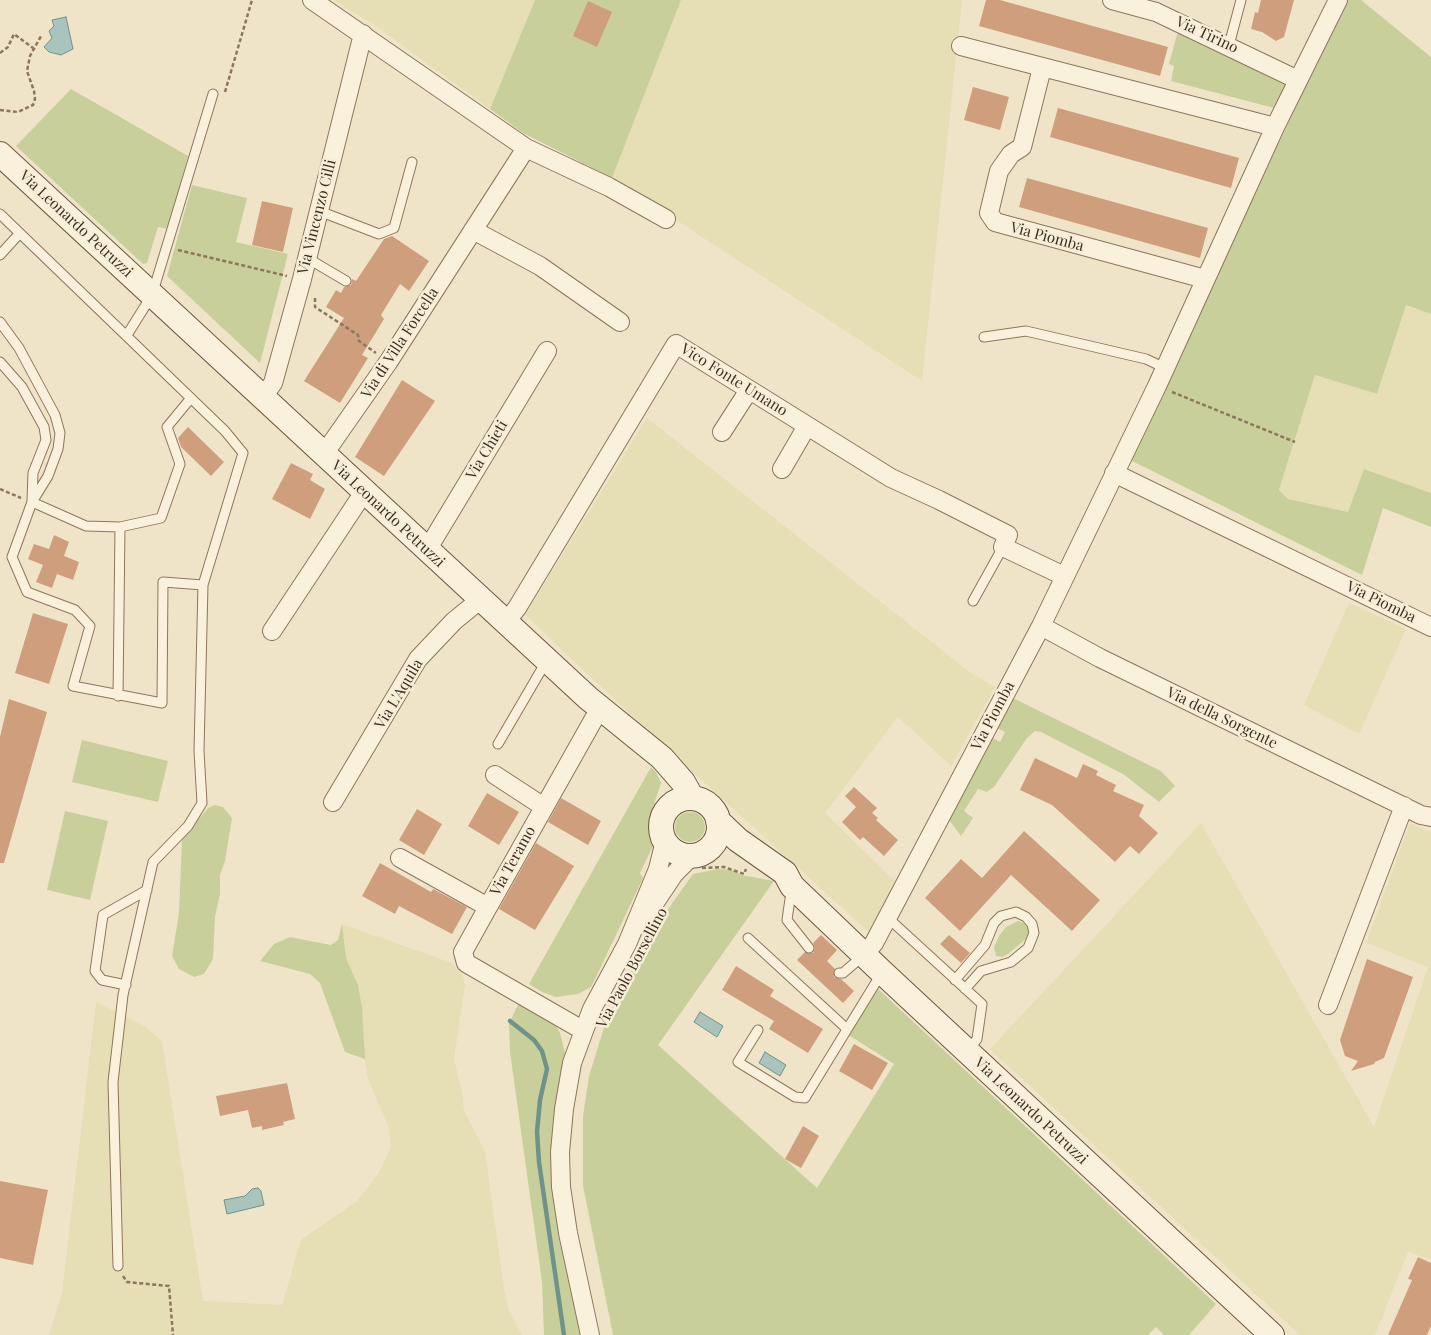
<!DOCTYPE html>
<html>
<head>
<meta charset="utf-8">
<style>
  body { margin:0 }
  canvas { display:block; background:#f0e4c8 }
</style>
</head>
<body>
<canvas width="1431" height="1335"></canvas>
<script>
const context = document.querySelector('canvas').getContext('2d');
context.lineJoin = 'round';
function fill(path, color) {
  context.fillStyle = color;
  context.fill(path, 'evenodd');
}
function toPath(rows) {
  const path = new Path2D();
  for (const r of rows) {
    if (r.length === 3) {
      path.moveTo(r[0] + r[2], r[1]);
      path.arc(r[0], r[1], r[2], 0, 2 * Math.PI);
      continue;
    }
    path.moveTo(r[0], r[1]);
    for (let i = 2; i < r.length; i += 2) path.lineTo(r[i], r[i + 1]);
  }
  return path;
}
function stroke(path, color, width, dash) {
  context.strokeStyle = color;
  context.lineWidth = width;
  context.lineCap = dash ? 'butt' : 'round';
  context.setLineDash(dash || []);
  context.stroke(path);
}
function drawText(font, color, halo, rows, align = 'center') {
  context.font = font + ' "Playfair Display",serif';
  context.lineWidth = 5;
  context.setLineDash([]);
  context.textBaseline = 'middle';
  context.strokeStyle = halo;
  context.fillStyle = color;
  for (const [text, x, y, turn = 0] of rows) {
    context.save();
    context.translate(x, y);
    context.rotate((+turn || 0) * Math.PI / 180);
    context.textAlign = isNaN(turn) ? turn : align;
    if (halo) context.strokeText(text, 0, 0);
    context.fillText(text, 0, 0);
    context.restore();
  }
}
const farmland = toPath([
  [333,0,535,0,490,109,373,24],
  [681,0,962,0,922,381,612,178],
  [1406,305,1431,314,1431,493,1364,469,1348,512,1287,499,1279,491,1315,375,1377,394],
  [647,418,971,673,995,687,951,766,898,717,825,813,896,882,869,932,663,745,525,615],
  [1349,603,1406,629,1359,734,1304,705],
  [1201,823,1374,1127,1428,967,1366,943,1410,823,1431,832,1431,1260,1408,1252,1375,1335,1300,1335,990,1049],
  [342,924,452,963,462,973,465,985,454,1059,462,1092,464,1111,485,1151,504,1289,509,1311,522,1335,49,1335,62,1293,96,1002,146,1027,162,1041,203,1301,282,1305,301,1240,357,1201,380,1171,391,1147,389,1128,368,1079,363,1051,362,1007,358,985,346,958]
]);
const green = toPath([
  [535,0,681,0,612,178,523,133,490,109],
  [1346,0,1361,0,1431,57,1431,314,1406,305,1377,394,1315,375,1279,490,1288,499,1348,512,1364,469,1431,493,1431,527,1383,508,1362,575,1130,460],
  [1178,31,1285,85,1278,109,1171,81,1174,66,1169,64],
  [71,89,188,156,168,229,158,227,147,263,143,264,16,146],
  [192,185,247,198,236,242,288,254,260,363,167,276],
  [1013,698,1161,771,1175,786,1159,802,1123,774,1041,732,1035,731,1027,738,994,787,987,792,978,789,964,811,973,818,961,836,949,820,993,738,1000,742,1005,732,997,728],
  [82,740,168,761,158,802,72,782],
  [651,767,656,772,661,783,650,816,654,844,640,873,643,878,597,975,591,987,578,994,556,997,542,992,529,984],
  [215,805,223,807,232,818,225,861,220,875,220,894,215,917,213,959,204,974,194,977,179,969,172,956,179,913,182,839,208,808],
  [65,811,108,821,90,900,47,890],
  [690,827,15],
  [718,869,732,870,741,875,774,881,658,1045,817,1188,894,1064,847,1034,876,987,1216,1304,1189,1335,1164,1335,1156,1327,1148,1335,613,1335,583,1186,583,1116,589,1076,605,1024,623,985,666,912,693,874],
  [1018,921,1024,923,1029,929,1027,938,1008,954,1002,957,996,956,994,947,999,936,1006,927],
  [342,924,346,958,358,985,362,1007,365,1059,345,1052,320,983,310,974,260,961,274,944,290,937,331,945,338,940],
  [521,998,552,1019,560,1033,565,1053,554,1120,553,1161,583,1335,544,1335,542,1282,510,1052,509,1024]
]);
const water = toPath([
  [66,17,73,49,61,55,49,52,44,47,52,38,49,31,54,26,52,20,66,17],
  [700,1012,723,1026,717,1037,694,1022,700,1012],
  [765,1052,786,1065,780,1076,759,1063,765,1052],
  [258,1188,261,1191,264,1205,227,1214,224,1200,245,1196,252,1189,258,1188]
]);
const stream = toPath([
  [510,1021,534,1040,542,1051,547,1069,540,1100,537,1132,539,1162,564,1335]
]);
const building = toPath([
  [986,0,1000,0,1168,47,1160,76,979,26],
  [1261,0,1294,0,1284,37,1276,41,1262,32,1251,29,1255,12,1258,13],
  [588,1,612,12,597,47,573,36],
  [973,87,1009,97,1000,130,964,120],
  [1058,108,1239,158,1231,188,1050,137],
  [1027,178,1208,228,1200,258,1019,207],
  [262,201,293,208,283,252,252,245],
  [392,236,429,261,409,291,400,284,381,315,384,319,362,355,368,358,340,403,304,381,344,318,326,307,336,290,341,293,344,287,351,285,352,279,356,281,384,239],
  [402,380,435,401,384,476,355,457],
  [188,427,224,462,211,476,181,447,178,438],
  [291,463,313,474,310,480,325,489,310,519,272,499],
  [54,535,69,542,64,556,79,562,73,580,57,574,52,588,36,582,43,565,28,559,34,544,49,549],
  [33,613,68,624,49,684,15,673],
  [9,699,47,712,4,863,0,863,0,737],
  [1035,758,1077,778,1083,764,1098,771,1096,775,1116,785,1113,791,1144,805,1139,816,1158,833,1139,854,1130,846,1115,862,1052,805,1020,790],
  [854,787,877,808,872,813,878,818,876,820,898,840,884,856,863,837,860,840,842,822,856,807,845,796],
  [487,793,519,812,499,845,468,826],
  [561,798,601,821,588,845,548,822],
  [417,809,442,824,424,855,399,840],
  [1024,831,1100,900,1072,931,1011,875,960,931,925,898,961,859,982,878],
  [536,843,574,866,535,930,499,909],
  [380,863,431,892,433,889,467,907,452,934,399,906,395,914,362,896],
  [821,935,837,950,827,961,835,969,834,977,841,979,854,991,843,1003,797,960,805,952,813,953,815,948,813,943],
  [949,935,970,953,961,963,940,944],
  [1367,959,1413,977,1384,1058,1375,1062,1374,1064,1351,1071,1358,1061,1345,1056,1340,1040],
  [736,966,774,990,770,996,823,1029,808,1053,769,1029,774,1021,722,990],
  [854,1044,888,1063,872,1090,839,1071],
  [287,1083,295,1119,283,1122,284,1125,262,1130,262,1126,252,1128,248,1110,220,1116,216,1096],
  [803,1126,819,1136,801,1168,785,1159],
  [0,1181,48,1190,33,1265,0,1258],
  [1418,1257,1431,1263,1431,1326,1427,1335,1388,1335,1412,1280,1408,1279]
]);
const path = toPath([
  [0,53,8,47,14,34,33,48],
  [225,92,252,0],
  [0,110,18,112,33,105,35,99,34,91,27,71,30,56,41,36],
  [178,250,287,276],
  [315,298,315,307,358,335,359,341,376,353],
  [1172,392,1295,442],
  [0,489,21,498],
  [702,868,724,867,744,874,746,869],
  [123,1276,127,1282,169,1286,173,1335]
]);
const lane = toPath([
  [1229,45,1241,0],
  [319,211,379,234,394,228,412,162],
  [0,214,225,431,243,453,203,585,199,751,202,803,188,826,153,862,123,995,113,1082,118,1266],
  [0,255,20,233],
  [307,258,346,281],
  [0,322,19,348,55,415,60,433,58,449,48,476,32,502,12,557,27,592,75,610,90,626,73,686,162,703,163,582,203,585],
  [127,335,152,295,213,94],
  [984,337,1026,331,1146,359,1165,368],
  [0,362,22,387,44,427,46,440,33,473,32,500],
  [32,502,86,526,120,527,161,518,180,464,167,427,191,398],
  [973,601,1003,547],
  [118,696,120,527],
  [498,744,547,660],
  [797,892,790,899,787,920,809,948],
  [887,917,982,1004,977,1039,969,1050],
  [748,938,847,1029],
  [839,973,843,973,864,955],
  [955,980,985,945,994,923,1001,916,1016,912,1026,917,1032,924,1034,933,1028,948,1011,962,981,971,965,989],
  [126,985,102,980,95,971,103,915,147,890],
  [758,1030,738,1062,795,1097,805,1098,881,974]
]);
const street = toPath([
  [312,0,526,148,609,187,666,219],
  [1112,0,1156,12,1298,80],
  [961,46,1275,127],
  [1042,68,1022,147,1011,154,999,171,989,213,995,222,1205,279],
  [473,230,540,266,620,322],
  [263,397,273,383,302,279,363,34],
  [722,432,749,390],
  [324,454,389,361,526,148],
  [782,469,807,426],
  [1114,473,1431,627],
  [427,550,547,351],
  [506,622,517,608,676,344,891,478,939,500,1008,535,1003,547,1064,576],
  [1041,626,1100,658,1421,815,1431,817],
  [272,631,364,492],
  [495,775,544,807],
  [333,802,418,659,454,621,481,599],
  [400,858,488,907,600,708],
  [488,907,463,952,466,963,584,1031],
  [648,913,674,874,692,856],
  [864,955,874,943,1041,626,1157,386,1275,127,1338,0],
  [1328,1005,1404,806],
  [590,1335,568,1233,561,1187,560,1152,564,1109,572,1063,592,1009,627,944,658,869,665,841]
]);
const secondary = toPath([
  [0,154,588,698,662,758,683,782,692,798],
  [690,827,29],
  [718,821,738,840,785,873,792,886,882,972,1272,1335]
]);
const streetNames = [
  ["Via Tirino",1207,35,25],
  ["Via Vincenzo Cilli",317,217,-76],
  ["Via Leonardo Petruzzi",76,224,43],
  ["Via Piomba",1047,237,15],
  ["Via di Villa Forcella",400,343,-57],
  ["Vico Fonte Umano",734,380,32],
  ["Via Chieti",487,450,-59],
  ["Via Leonardo Petruzzi",388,514,43],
  ["Via Piomba",1381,602,26],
  ["Via L'Aquila",399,694,-59],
  ["Via Piomba",993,716,-62],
  ["Via della Sorgente",1222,718,26],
  ["Via Teramo",513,861,-61],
  ["Via Paolo Borsellino",632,968,-62],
  ["Via Leonardo Petruzzi",1031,1111,43]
];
fill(farmland, '#e6deb5');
fill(green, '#c9cf9b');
fill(water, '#a9c4bc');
stroke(water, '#6f938a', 1);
stroke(stream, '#6f938a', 4.5);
fill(building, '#cf9f7d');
stroke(lane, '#8d765c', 11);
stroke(street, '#8d765c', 20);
stroke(secondary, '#6f573f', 26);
stroke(path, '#8d765c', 2.5, [4, 2.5]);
stroke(lane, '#faf1dc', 9);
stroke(street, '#faf1dc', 18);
stroke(secondary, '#faf1dc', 24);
drawText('15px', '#3d2e20', '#f7eed8', streetNames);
</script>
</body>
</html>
